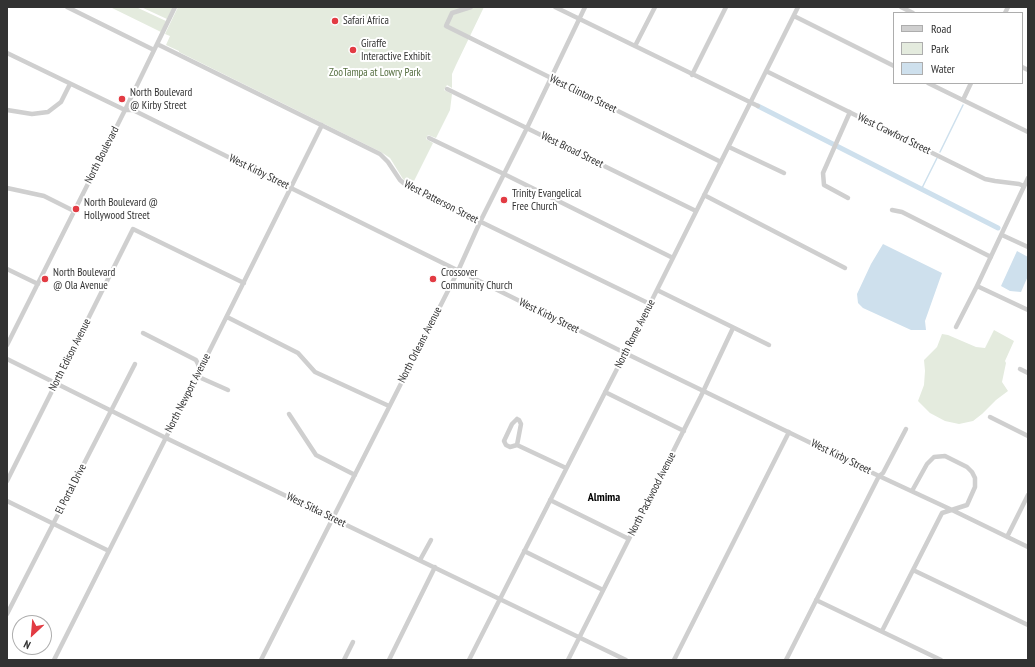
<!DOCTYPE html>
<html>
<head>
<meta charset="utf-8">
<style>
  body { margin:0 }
  #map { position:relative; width:1035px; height:667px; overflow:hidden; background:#fff; font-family:"PT Sans Narrow",sans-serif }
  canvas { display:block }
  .frame { position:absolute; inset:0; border:8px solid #323232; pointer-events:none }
  .legend { position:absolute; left:893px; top:12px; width:130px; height:72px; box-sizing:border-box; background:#fff; border:1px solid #adadad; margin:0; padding:5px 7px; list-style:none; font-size:12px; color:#323232 }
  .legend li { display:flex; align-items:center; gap:8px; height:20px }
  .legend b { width:20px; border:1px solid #adadad }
  .north { position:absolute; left:12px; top:615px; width:40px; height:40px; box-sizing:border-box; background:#fff; border:1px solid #adadad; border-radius:50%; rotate:206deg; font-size:11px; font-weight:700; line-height:16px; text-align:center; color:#323232 }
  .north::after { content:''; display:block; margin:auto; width:14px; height:18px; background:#e23b43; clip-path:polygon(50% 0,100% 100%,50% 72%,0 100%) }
</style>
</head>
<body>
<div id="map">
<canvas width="1035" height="667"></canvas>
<div class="frame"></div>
<ul class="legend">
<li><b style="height:5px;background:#cfcfcf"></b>Road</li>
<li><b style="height:11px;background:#e4ebde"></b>Park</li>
<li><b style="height:11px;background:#cee0ed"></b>Water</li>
</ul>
<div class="north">N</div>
</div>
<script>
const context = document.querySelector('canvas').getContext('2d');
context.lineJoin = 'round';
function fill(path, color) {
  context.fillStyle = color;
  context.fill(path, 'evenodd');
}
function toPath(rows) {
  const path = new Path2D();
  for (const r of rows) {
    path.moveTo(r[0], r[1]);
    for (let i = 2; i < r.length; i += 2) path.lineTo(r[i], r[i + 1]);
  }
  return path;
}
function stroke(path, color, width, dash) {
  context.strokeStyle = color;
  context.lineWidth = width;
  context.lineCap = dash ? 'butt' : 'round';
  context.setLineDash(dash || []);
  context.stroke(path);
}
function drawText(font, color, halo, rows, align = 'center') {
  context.font = font + ' "PT Sans Narrow",sans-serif';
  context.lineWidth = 4;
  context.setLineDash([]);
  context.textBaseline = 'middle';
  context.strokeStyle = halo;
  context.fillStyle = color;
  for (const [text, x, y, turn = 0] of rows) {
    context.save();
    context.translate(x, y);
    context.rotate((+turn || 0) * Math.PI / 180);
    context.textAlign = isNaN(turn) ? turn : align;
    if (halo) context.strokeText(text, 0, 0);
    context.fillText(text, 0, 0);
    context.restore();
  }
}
const green = toPath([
  [110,7,136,7,166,21,161,32],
  [141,7,173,7,167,19],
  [178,7,484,7,456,65,452,74,452,88,447,85,444,90,452,94,450,110,436,138,428,135,426,139,433,143,412,185,406,182,403,179,390,158,381,152,179,52,179,51,166,45,170,36,165,34],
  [994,330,1014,341,1005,361,1006,363,1002,382,1008,391,996,400,982,414,973,421,959,424,945,421,930,413,918,401,924,385,925,371,924,360,937,347,942,334,948,335,976,347,985,348]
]);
const water = toPath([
  [883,244,942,273,925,321,926,330,911,330,863,308,858,303,857,294,871,264],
  [1017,251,1028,257,1028,276,1021,292,1010,291,1001,286]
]);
const stream = toPath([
  [940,152,963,105],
  [922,188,937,158]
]);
const canal = toPath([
  [758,106,998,228]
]);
const minor = toPath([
  [67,7,154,50],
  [471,7,452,13,446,26,721,162],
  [555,7,758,106],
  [901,7,913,13],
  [1005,13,1008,7],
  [794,16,894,66],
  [157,44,380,154,388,162,400,180,407,186,650,304],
  [635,46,655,7],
  [7,53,125,110,133,110,625,353,879,476,952,510,1028,547],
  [1022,67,1028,70],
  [766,71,985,179,995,181,1019,184,1024,186],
  [692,75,726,7],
  [928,83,1028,132],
  [447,89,696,211],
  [963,100,971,83],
  [7,110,32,114,48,112,61,102,70,84],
  [429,138,504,174,673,258],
  [729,147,784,173],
  [7,188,44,196,74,211],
  [704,195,845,268],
  [848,198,824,185,823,173,850,112],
  [892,210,902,212,991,257],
  [1002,235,1028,247],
  [7,269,38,284],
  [977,286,1028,310],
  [657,290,769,345],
  [227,317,298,353,315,372,389,406],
  [956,327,977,286,1028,178],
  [143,333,196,360,198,364,200,376,201,378,228,390],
  [7,345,125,110,175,7],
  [7,359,166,438,626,660],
  [1020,369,1028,373],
  [605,392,684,431],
  [289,414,316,455,355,475],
  [990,417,1028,436],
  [517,419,519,420,521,424,517,445,510,447,506,445,504,441,512,424,517,419],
  [517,445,566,468],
  [7,481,133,229,244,283],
  [550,500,629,539],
  [7,501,109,551],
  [1007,537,1028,495],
  [524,551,603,590],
  [420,560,431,540],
  [913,570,1028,625],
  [816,600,941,660],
  [7,614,135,364],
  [882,631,942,513,967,505,975,487,975,478,972,472,967,467,945,456,934,457,927,464,912,491],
  [54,660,199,372,322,125],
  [261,660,458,271,480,222,527,128,585,7],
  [344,660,353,642],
  [389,660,435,567],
  [469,660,650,304,798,7],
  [568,660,701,396,733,328],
  [674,660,789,432],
  [786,660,879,476,883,473,906,429]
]);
const markers = [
  [335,21,4,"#e23b43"],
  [353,50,4,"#e23b43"],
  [122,99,4,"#e23b43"],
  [504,200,4,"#e23b43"],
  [76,209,4,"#e23b43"],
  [45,279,4,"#e23b43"],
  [433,279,4,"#e23b43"]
];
const poiNames = [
  ["Safari Africa",343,21],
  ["Giraffe",361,44],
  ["Interactive Exhibit",361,57],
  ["North Boulevard",130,93],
  ["@ Kirby Street",130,106],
  ["Trinity Evangelical",512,194],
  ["Free Church",512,207],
  ["North Boulevard @",84,203],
  ["Hollywood Street",84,216],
  ["North Boulevard",53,273],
  ["@ Ola Avenue",53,286],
  ["Crossover",441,273],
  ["Community Church",441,286]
];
const parkNames = [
  ["ZooTampa at Lowry Park",375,73]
];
const streetNames = [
  ["West Clinton Street",583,94,26],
  ["West Crawford Street",894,134,26],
  ["West Broad Street",572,150,26],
  ["North Boulevard",102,155,-63],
  ["West Kirby Street",259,172,26],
  ["West Patterson Street",441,202,27],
  ["West Kirby Street",549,316,26],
  ["North Rome Avenue",635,334,-63],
  ["North Orleans Avenue",420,345,-63],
  ["North Edison Avenue",70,355,-63],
  ["North Newport Avenue",188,393,-63],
  ["West Kirby Street",841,457,26],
  ["El Portal Drive",71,489,-63],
  ["North Packwood Avenue",652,494,-63],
  ["West Sitka Street",316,510,26]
];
const neighbourhoodNames = [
  ["Almima",604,498]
];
fill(green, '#e4ebde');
fill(water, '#cee0ed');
stroke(stream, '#cee0ed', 1.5);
stroke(canal, '#cee0ed', 5);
stroke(minor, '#cfcfcf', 4.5);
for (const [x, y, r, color] of markers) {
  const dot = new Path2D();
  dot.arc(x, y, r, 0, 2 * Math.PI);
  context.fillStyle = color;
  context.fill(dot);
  stroke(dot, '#fff', 1.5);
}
drawText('11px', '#323232', '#fff', poiNames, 'left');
drawText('11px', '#546d3f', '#fff', parkNames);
drawText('11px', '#323232', '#fff', streetNames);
drawText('bold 12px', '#000', '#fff', neighbourhoodNames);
</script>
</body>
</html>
